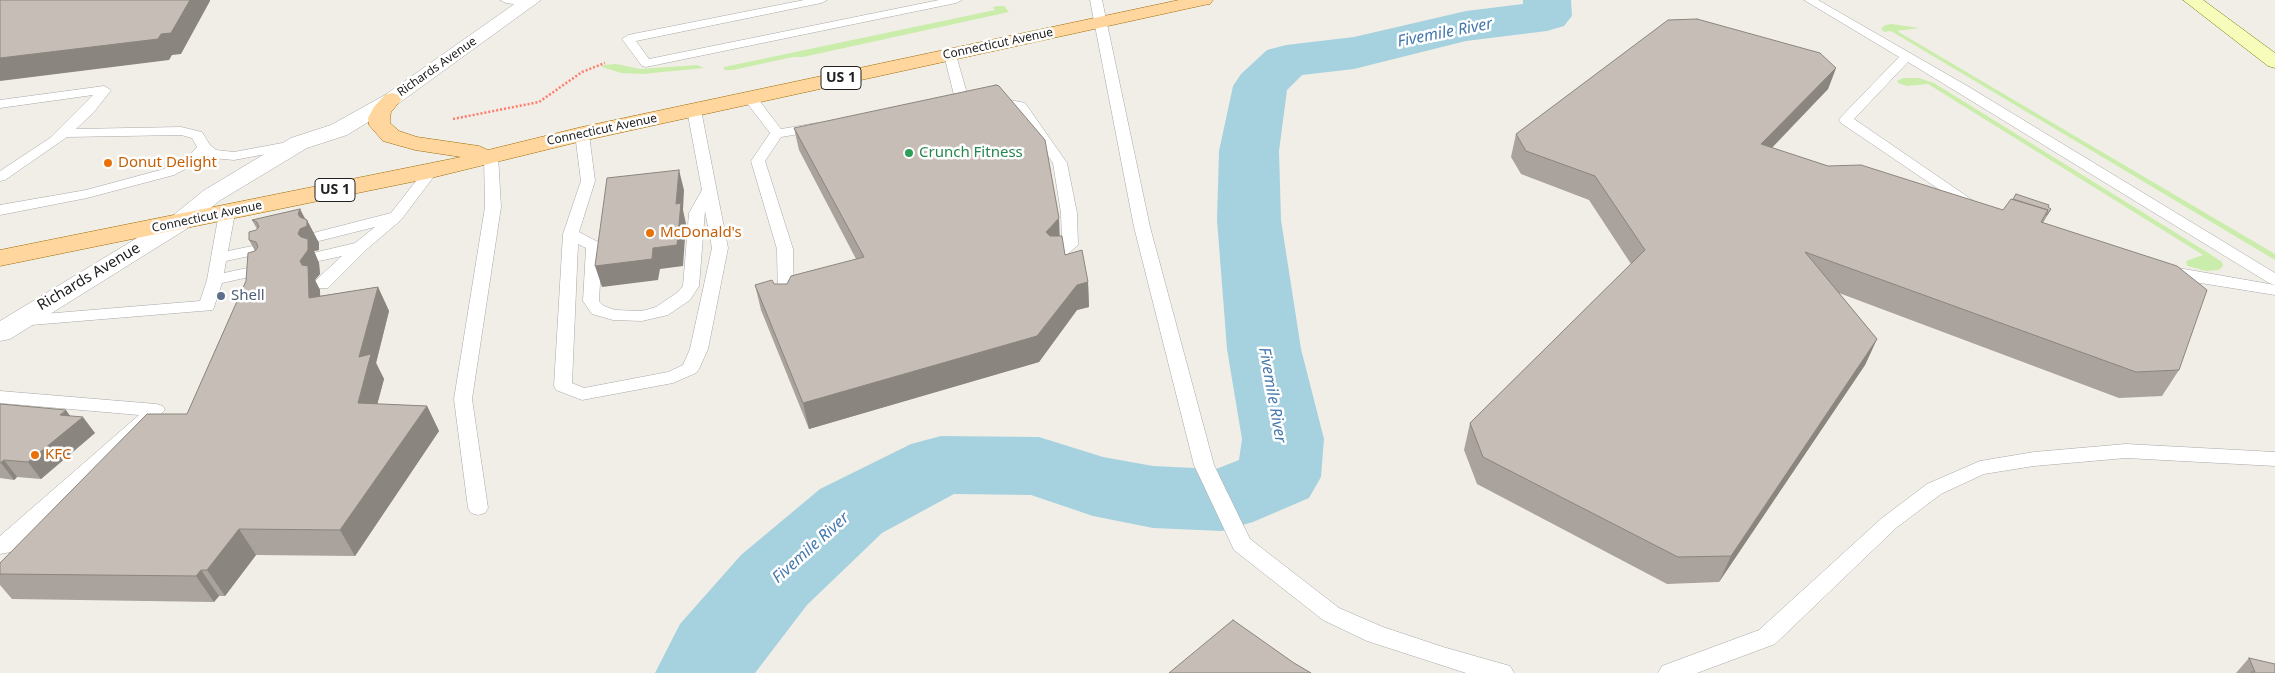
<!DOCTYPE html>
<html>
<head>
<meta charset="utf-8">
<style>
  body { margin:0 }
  canvas { display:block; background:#f1eee7 }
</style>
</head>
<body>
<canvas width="2275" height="673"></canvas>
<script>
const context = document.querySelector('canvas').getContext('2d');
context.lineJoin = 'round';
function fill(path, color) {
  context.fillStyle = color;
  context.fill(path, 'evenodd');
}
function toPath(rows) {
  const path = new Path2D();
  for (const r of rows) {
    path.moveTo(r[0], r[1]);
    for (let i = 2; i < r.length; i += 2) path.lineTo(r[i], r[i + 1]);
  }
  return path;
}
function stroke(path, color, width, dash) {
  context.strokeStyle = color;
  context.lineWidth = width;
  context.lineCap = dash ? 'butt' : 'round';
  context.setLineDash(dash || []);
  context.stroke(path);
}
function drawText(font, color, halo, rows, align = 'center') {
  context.font = font + ' "Noto Sans",sans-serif';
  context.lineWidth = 5;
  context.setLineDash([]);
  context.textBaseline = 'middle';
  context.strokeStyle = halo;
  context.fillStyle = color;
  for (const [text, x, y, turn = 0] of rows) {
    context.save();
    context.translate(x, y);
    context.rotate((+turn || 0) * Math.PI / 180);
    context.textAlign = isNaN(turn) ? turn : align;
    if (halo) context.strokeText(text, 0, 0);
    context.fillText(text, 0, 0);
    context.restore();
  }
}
const grass = toPath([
  [997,6,1004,6,1009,12,803,57,793,57,733,70,724,70,724,67,995,10,993,7],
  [1892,24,1919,28,1897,31,2275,254,2275,260,1891,31,1884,32,1881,29,1885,25],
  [616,64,640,69,697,65,704,68,643,74,621,73,602,67,604,65],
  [1903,78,1919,78,1934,83,2210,254,2222,262,2223,266,2219,270,2206,271,2187,266,2186,261,2203,255,1928,84,1907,86,1898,83,1897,81]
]);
const river = toPath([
  [1523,0,1571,0,1572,16,1564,26,1547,31,1466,41,1354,69,1302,75,1287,90,1279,151,1281,220,1301,349,1324,439,1321,477,1309,498,1253,522,1222,531,1153,528,1093,516,1031,495,954,494,882,533,807,605,755,673,655,673,680,624,741,555,820,489,911,444,941,436,1039,437,1103,457,1153,466,1216,469,1239,460,1242,439,1227,349,1217,220,1219,151,1233,86,1241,74,1267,50,1286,45,1354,37,1466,11,1523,4,1523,0]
]);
const path = toPath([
  [453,119,539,102,582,72,605,63]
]);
const service = toPath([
  [500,0,531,0,535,3,529,6,506,3,500,0],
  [804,0,827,0,821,3,636,41,649,59,939,0,962,0,956,3,646,67,642,66,622,39,628,35,804,0],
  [1090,0,1102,0,1150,227,1214,465,1250,539,1339,608,1383,627,1443,647,1510,666,1514,673,1466,673,1367,641,1323,620,1234,550,1194,465,1134,227,1090,0],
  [1804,0,1818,0,1969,87,2275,273,2275,285,2269,283,1908,62,1854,119,1984,208,1981,211,1971,211,1841,123,1839,120,1841,117,1899,57,1804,0],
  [950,51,956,55,968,97,966,100,943,105,936,101,938,98,954,95,944,55,950,51],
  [104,86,111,90,94,112,76,129,181,127,202,132,210,145,216,150,234,152,293,141,300,145,293,149,234,160,212,158,205,155,199,162,174,175,87,198,0,215,0,205,86,190,164,169,189,156,197,147,192,138,181,135,67,137,5,180,0,181,0,171,50,138,93,95,0,108,0,100,104,86],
  [750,94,755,95,781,129,817,123,824,127,817,131,781,137,765,161,793,249,794,303,792,307,786,308,780,307,778,303,777,249,751,161,770,133,743,98,750,94],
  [990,96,1025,103,1067,163,1077,213,1078,245,1063,258,1051,258,1049,255,1062,243,1061,213,1053,163,1015,109,985,103,983,100,990,96],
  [694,106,701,110,728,248,708,349,699,369,696,373,673,383,582,400,556,390,554,386,563,234,581,181,575,134,582,130,589,134,595,181,579,232,600,243,602,246,599,301,604,306,615,310,642,311,656,307,678,292,683,286,689,213,702,190,687,110,694,106],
  [705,211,712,248,690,349,683,365,668,372,584,388,572,383,578,244,586,248,583,301,592,314,613,320,642,321,668,315,690,300,699,286,705,211],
  [491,151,498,155,501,207,472,399,488,508,485,513,478,515,471,513,468,508,454,399,485,207,484,155,491,151],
  [431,167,438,171,401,220,367,249,328,288,316,288,314,284,316,280,342,256,319,261,313,259,311,256,313,253,355,243,375,227,319,241,313,239,311,236,313,233,391,213,426,168,431,167],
  [227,208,232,210,235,213,228,251,262,244,268,246,270,249,268,252,226,261,224,273,261,265,267,267,269,270,267,273,222,283,213,310,19,326,13,325,10,321,13,317,19,316,200,301,207,280,219,213,222,210,227,208],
  [2167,266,2275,285,2275,295,2182,280,2161,274,2159,271,2161,268,2167,266],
  [0,391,156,404,163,406,165,410,11,552,0,554,0,536,139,415,0,403,0,391],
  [2126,444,2275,452,2275,466,2126,458,2034,466,1984,474,1941,494,1896,528,1775,644,1697,673,1658,673,1662,666,1759,630,1882,518,1927,484,1980,461,2034,452,2126,444]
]);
const tertiary = toPath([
  [520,0,541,0,399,103,347,135,307,148,219,201,206,212,209,216,206,221,188,228,10,339,0,341,0,321,170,218,203,191,291,138,331,125,385,95,520,0]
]);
const secondary = toPath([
  [2183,0,2203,0,2275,53,2275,68,2268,66,2183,0]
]);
const primary = toPath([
  [1179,0,1213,0,1210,4,1204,5,582,141,431,178,0,266,0,250,461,157,415,150,383,141,369,125,368,118,374,107,385,95,392,93,399,95,402,99,391,112,390,118,390,123,399,131,417,137,479,146,488,150,582,127,1179,0]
]);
const wall = toPath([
  [1836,68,1828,89,1772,148,1828,166,2003,210,2048,207,2051,209,2043,223,2179,370,2162,396,2119,398,1839,293,1877,339,1865,365,1719,582,1667,584,1477,484,1464,450,1470,423,1631,264,1589,200,1521,174,1511,157,1516,134],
  [794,128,1060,236,1065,255,1088,282,1089,307,1077,310,1039,362,809,429,761,310,755,285,787,284,856,259,799,150],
  [300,209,319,243,319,250,314,251,319,263,320,274,315,280,320,290,320,296,378,287,389,311,376,363,384,379,377,404,427,406,439,431,355,556,256,555,225,596,219,596,214,602,12,599,0,585,0,563,187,414,246,281,255,251,249,240,257,229,252,220],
  [0,404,70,416,95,433,41,479,17,477,14,480,0,478],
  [2249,658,2275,673,2236,673]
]);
const shadedWall = toPath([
  [190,0,210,0,210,1,181,54,172,55,169,60,0,81,0,58,161,34],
  [1836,68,1828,89,1753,167,1761,144],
  [679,170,684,190,683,210,686,224,683,266,660,269,658,280,602,287,595,266,653,248,676,204],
  [300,209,307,224,307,220,319,243,319,250,314,251,319,263,320,274,315,280,320,290,321,322,309,298,300,261,298,234,300,229,298,214],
  [1059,218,1060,242,1047,256,1046,232],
  [1088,282,1089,307,1077,310,1039,362,809,429,803,403,1077,285],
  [378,287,389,311,376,363,384,379,371,428,358,403,359,357],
  [1877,339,1865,365,1719,582,1731,556],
  [427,406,439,431,355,556,340,530],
  [66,410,75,423,83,417,95,433,41,479,28,462,60,415],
  [4,460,17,477,14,480,1,463],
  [239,529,256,555,225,596,207,570],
  [201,570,219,596,214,602,196,576]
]);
const building = toPath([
  [0,0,190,0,171,33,161,34,158,39,0,58,0,0],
  [1697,19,1820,53,1836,68,1761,144,1828,166,1861,165,2003,210,2011,199,2048,210,2041,222,2177,266,2207,290,2179,370,2136,372,1805,252,1877,339,1731,556,1678,557,1483,457,1470,423,1645,250,1595,176,1526,151,1516,134,1668,20,1697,19],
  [996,85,999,86,1045,140,1059,218,1046,232,1050,236,1062,236,1065,255,1082,250,1088,282,1077,285,1037,336,803,403,755,285,772,280,774,284,787,284,791,276,864,257,794,128,996,85],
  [679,170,676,204,681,203,677,245,653,248,652,259,595,266,607,178,679,170],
  [2016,194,2049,205,2048,207,2051,209,2047,215,2046,215,2048,210,2013,199,2016,194],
  [300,209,298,214,300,217,307,220,307,226,300,229,298,234,301,237,308,239,308,250,300,261,302,265,308,266,309,298,378,287,359,357,371,354,358,403,427,406,340,530,239,529,207,570,201,570,196,576,0,574,0,563,147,414,187,414,246,281,248,253,255,251,258,247,256,242,249,240,249,232,256,230,259,227,257,222,252,220,300,209],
  [0,404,66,410,60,415,83,417,28,462,4,460,0,463,0,404],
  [1233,620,1294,663,1311,673,1169,673,1233,620],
  [2249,658,2275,664,2275,673,2251,673,2251,672,2255,672,2249,658]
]);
const markers = [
  [909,153,5,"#2e9e5b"],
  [108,163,5,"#e8710a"],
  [650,233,5,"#e8710a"],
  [221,296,5,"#5c6f8a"],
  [35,455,5,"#e8710a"]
];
const farStreetnames = [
  ["Connecticut Avenue",998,44,-12],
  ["Richards Avenue",437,67,-35],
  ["Connecticut Avenue",602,130,-12],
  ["Connecticut Avenue",207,217,-12]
];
const shields = [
  [841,78,40],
  [335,190,40]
];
const shieldNames = [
  ["US 1",841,78],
  ["US 1",335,190]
];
const leisureNames = [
  ["Crunch Fitness",919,153]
];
const foodNames = [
  ["Donut Delight",118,163],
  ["McDonald's",660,233],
  ["KFC",45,455]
];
const streetNames = [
  ["Richards Avenue",89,277,-31]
];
const serviceNames = [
  ["Shell",231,296]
];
const waterNames = [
  ["Fivemile River",1445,33,-11],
  ["Fivemile River",1272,395,80],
  ["Fivemile River",811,548,-42]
];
fill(grass, '#cbedac');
fill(river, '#a6d2e0');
stroke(service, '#a8a8a8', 1);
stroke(tertiary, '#a8a8a8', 1);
stroke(secondary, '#6f7e01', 1);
stroke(primary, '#9d6b00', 1);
stroke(path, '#ff7b6a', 2.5, [2, 2]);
fill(service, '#fff');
fill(tertiary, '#fff');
fill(secondary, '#f8fcba');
fill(primary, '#ffd69e');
fill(wall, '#aaa39d');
fill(shadedWall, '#8b857f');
fill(building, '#c6beb6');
stroke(building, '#8b857f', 1);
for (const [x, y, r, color] of markers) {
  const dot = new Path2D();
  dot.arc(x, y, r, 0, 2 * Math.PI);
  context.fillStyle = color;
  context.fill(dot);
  stroke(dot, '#fff', 2);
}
drawText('12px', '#212121', '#fff', farStreetnames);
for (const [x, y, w] of shields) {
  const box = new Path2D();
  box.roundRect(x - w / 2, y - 11.5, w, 23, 4);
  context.fillStyle = '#fff';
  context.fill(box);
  stroke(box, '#212121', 1);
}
drawText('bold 14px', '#212121', null, shieldNames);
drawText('15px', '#27864d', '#fff', leisureNames, 'left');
drawText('15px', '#c56008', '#fff', foodNames, 'left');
drawText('15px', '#212121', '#fff', streetNames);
drawText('15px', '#4e5e75', '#fff', serviceNames, 'left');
drawText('italic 16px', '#4578ad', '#fff', waterNames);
</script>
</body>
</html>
